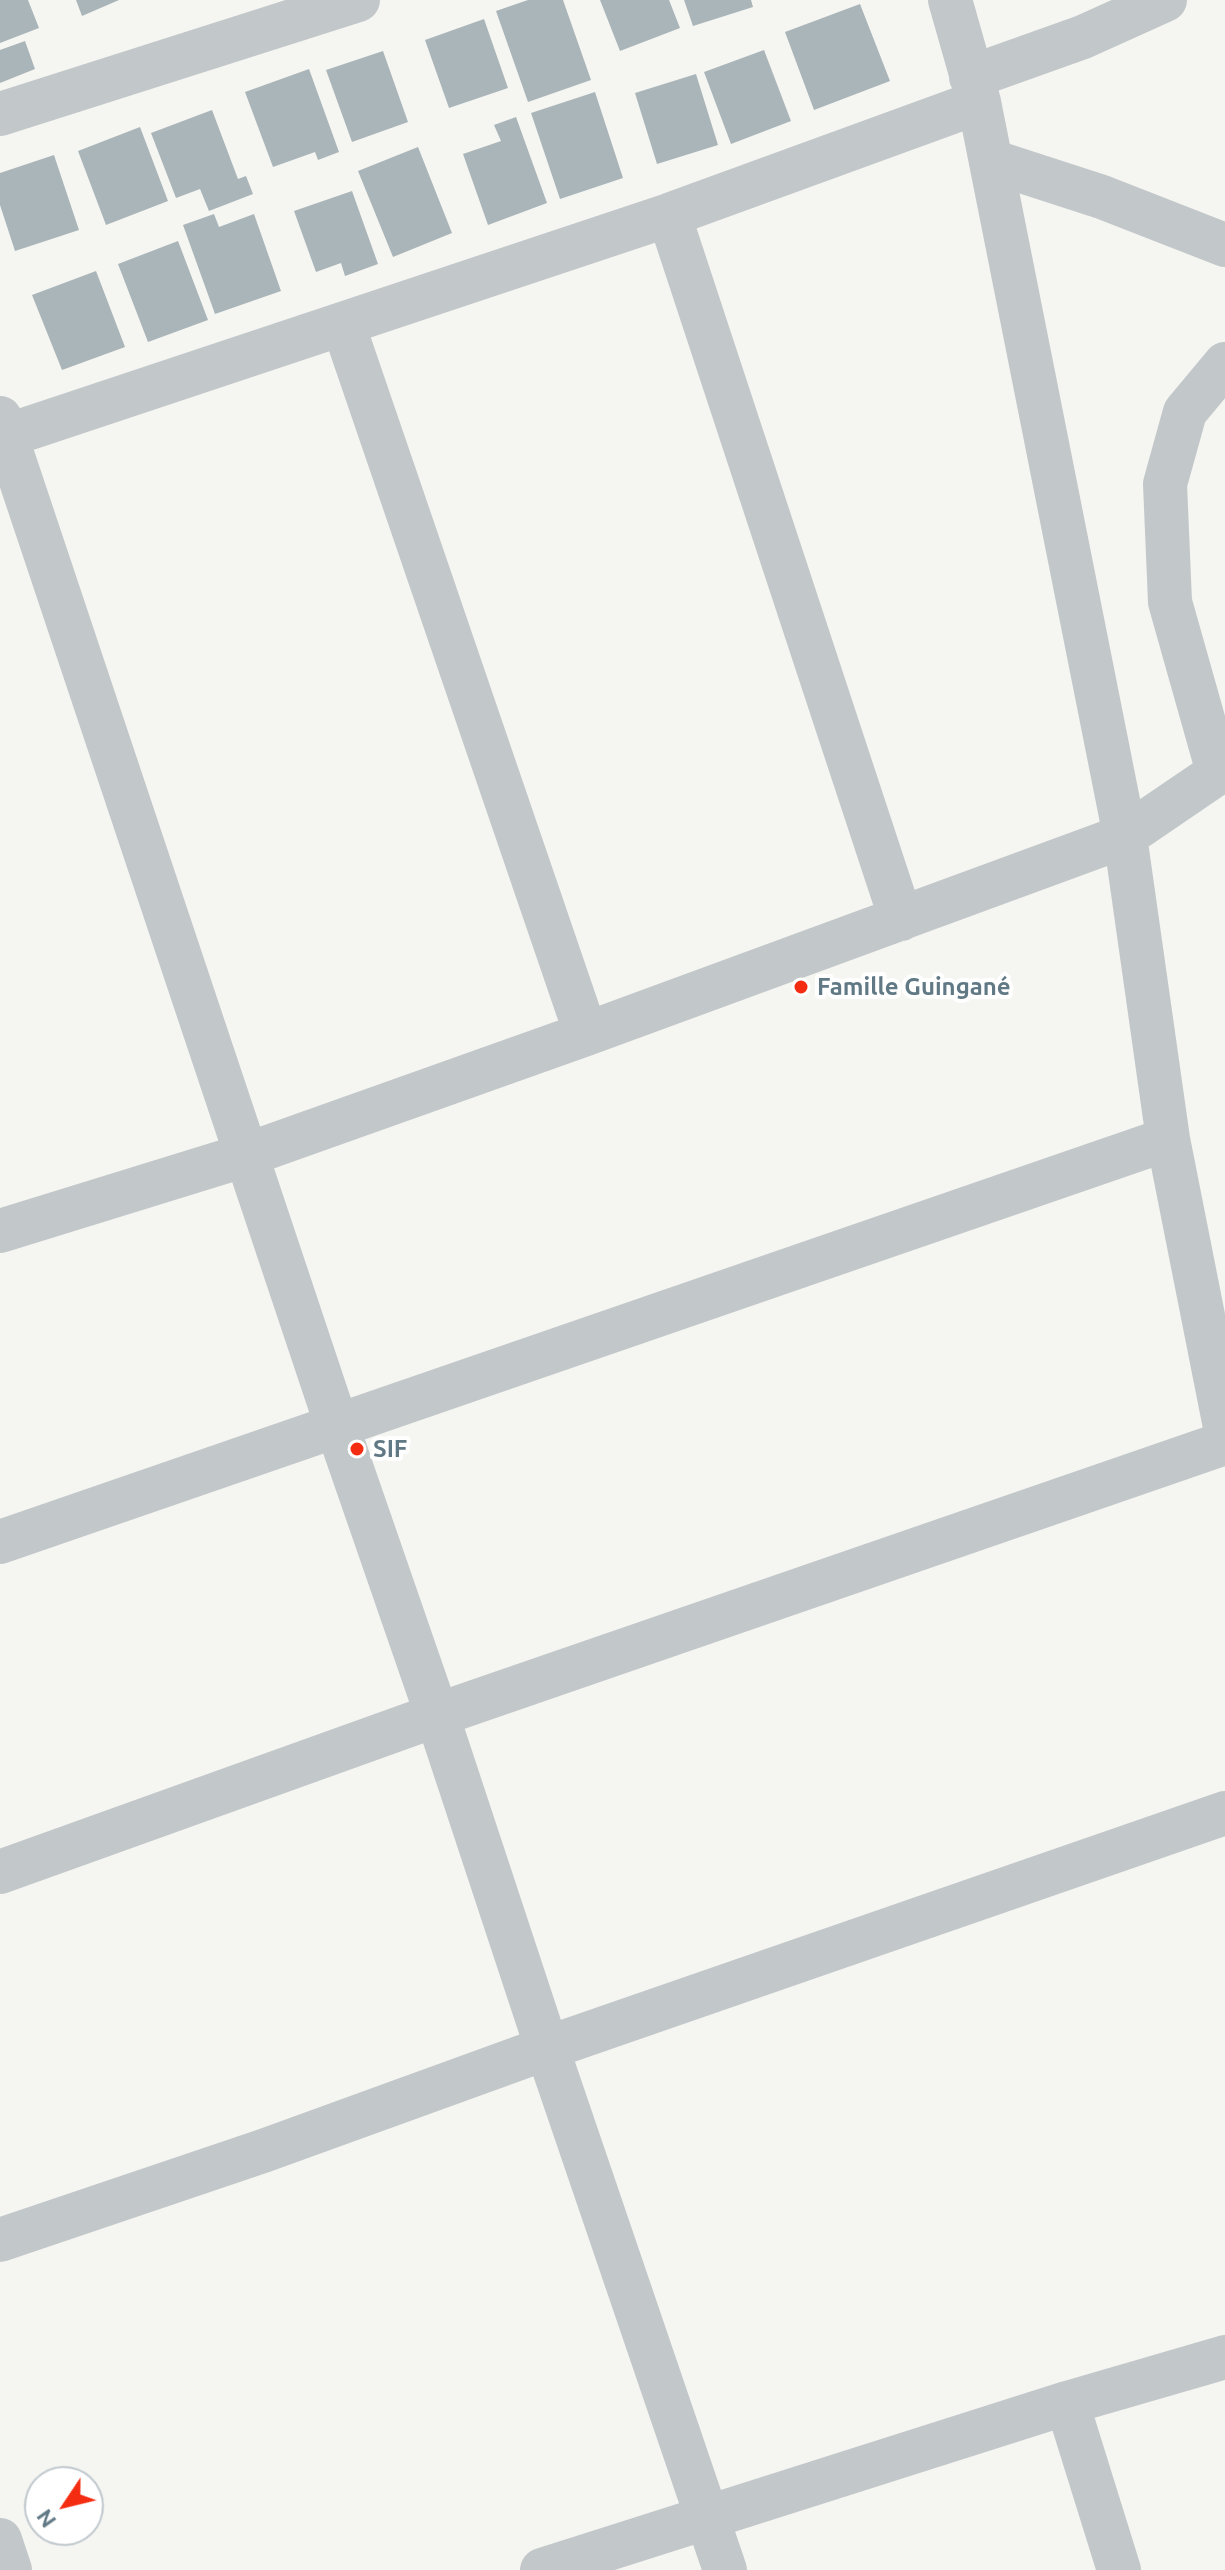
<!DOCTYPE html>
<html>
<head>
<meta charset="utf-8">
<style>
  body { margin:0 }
  #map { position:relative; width:1225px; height:2570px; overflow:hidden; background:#f5f5f1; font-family:Ubuntu,sans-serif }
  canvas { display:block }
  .north { position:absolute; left:24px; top:2466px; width:80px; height:80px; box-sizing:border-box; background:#fff; border:2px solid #c0c9ce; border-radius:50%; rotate:235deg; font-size:22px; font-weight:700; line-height:32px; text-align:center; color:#617985 }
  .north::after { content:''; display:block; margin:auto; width:28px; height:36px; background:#f42d12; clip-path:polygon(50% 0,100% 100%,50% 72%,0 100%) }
</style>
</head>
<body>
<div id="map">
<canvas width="1225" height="2570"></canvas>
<div class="north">N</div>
</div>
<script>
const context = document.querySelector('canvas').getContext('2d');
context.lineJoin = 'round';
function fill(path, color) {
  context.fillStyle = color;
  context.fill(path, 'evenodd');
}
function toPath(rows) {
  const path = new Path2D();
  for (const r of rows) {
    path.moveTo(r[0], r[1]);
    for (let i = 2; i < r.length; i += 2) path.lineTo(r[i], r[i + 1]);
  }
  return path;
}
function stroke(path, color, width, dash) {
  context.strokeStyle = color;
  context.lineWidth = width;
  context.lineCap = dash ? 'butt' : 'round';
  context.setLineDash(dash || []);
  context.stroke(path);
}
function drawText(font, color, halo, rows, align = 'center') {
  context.font = font + ' Ubuntu,sans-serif';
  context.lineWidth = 8;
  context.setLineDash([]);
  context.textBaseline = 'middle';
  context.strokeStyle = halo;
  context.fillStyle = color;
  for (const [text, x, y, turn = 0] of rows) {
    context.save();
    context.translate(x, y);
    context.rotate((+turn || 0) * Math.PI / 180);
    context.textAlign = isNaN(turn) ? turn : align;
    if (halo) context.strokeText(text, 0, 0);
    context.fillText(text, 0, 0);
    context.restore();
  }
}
const building = toPath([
  [0,0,28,0,39,28,0,43],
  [76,0,119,0,82,16],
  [528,0,563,0,591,80,528,102,496,11],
  [600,0,669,0,680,28,620,51],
  [684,0,751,0,753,7,693,26],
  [860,4,890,81,814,110,785,32],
  [484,19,508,88,449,108,425,40],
  [25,41,35,69,0,83,0,50],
  [764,50,791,121,731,144,704,72],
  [383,51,408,122,352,142,326,70],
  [309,69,339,152,318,160,315,152,273,167,245,92],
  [696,74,718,145,657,164,635,93],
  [595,92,623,178,560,199,531,113],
  [212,110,238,179,246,176,253,194,209,211,200,189,176,198,151,133],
  [516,117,547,203,488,225,463,154,501,141,494,125],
  [140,127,168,201,106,225,78,151],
  [418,147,452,233,393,257,358,171],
  [54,155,79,230,15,251,0,205,0,173],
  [352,191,378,264,345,276,341,263,316,272,294,211],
  [214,214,219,227,254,214,281,291,215,314,183,225],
  [178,241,208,320,148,342,118,264],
  [96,271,125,347,62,370,32,295]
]);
const minor = toPath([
  [950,0,979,102,1125,836,1168,1139,1225,1427],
  [971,77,1083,37,1165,0],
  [0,114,358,0],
  [991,161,1102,197,1225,245],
  [669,215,901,919],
  [343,324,586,1034],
  [0,418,337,1426,437,1715,547,2048,725,2570],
  [0,438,669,215,979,102],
  [1218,772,1170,602,1165,484,1185,412,1225,364],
  [0,1231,246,1155,586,1034,1125,836,1225,768],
  [0,1542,1168,1139],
  [0,1872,437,1715,1225,1443],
  [0,2240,263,2151,547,2048,1225,1813],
  [1067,2403,1119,2570],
  [0,2540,10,2570],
  [542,2570,1067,2403,1225,2357]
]);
const markers = [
  [801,987,8,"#f42d12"],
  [357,1449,8,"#f42d12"]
];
const poiNames = [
  ["Famille Guingané",817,987],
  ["SIF",373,1449]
];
fill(building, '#aab5b9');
stroke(minor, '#c2c7ca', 44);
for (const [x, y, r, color] of markers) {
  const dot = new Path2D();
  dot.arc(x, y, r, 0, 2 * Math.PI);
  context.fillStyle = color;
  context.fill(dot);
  stroke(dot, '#fff', 3);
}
drawText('bold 24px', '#617985', '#fff', poiNames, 'left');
</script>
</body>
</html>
